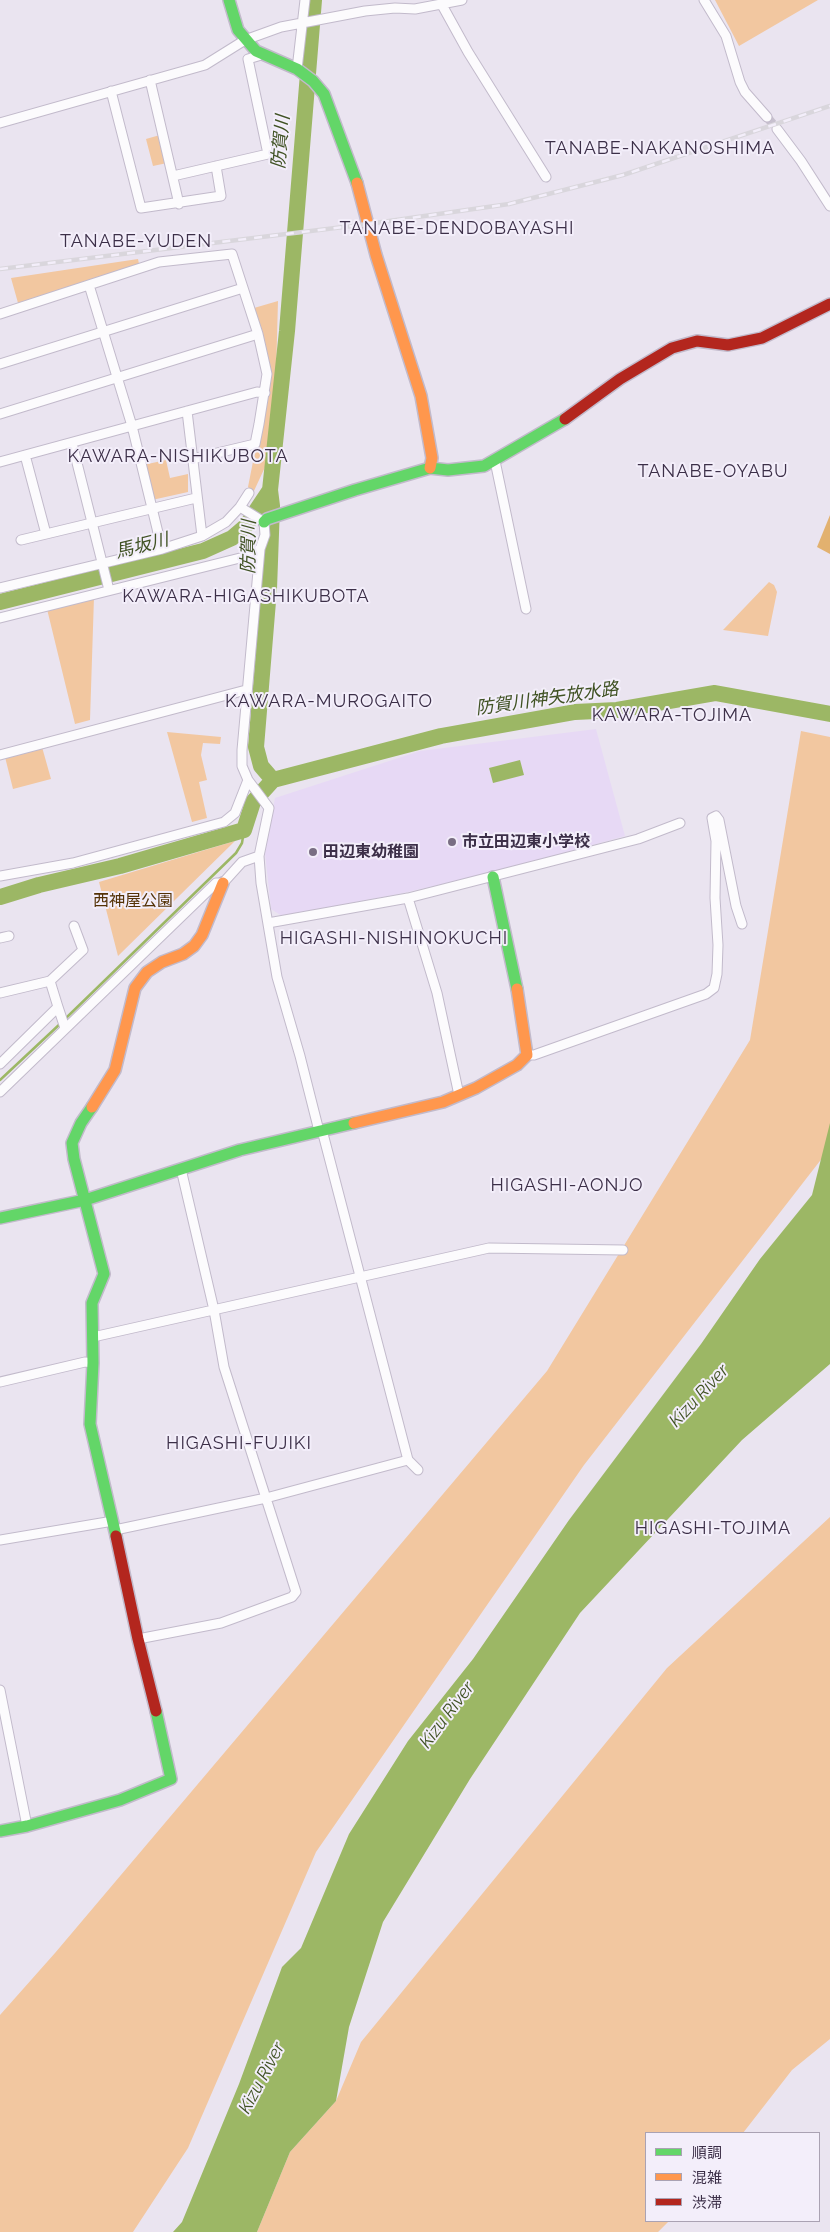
<!DOCTYPE html>
<html>
<head>
<meta charset="utf-8">
<style>
  body { margin:0 }
  #map { position:relative; width:830px; height:2232px; overflow:hidden; background:#eae4f0; font-family:Raleway,"Noto Sans JP",sans-serif }
  canvas { display:block }
  .legend { position:absolute; left:645px; top:2132px; width:175px; height:90px; box-sizing:border-box; background:#f3eefa; border:1px solid #aaa2b3; margin:0; padding:6px 9px; list-style:none; font-size:15px; color:#3c2f48 }
  .legend li { display:flex; align-items:center; gap:10px; height:25px }
  .legend b { width:25px; border:1px solid #aaa2b3 }
</style>
</head>
<body>
<div id="map">
<canvas width="830" height="2232"></canvas>
<ul class="legend">
<li><b style="height:6px;background:#63d668"></b>順調</li>
<li><b style="height:6px;background:#ff974d"></b>混雑</li>
<li><b style="height:6px;background:#b3261e"></b>渋滞</li>
</ul>
</div>
<script>
const context = document.querySelector('canvas').getContext('2d');
context.lineJoin = 'round';
function fill(path, color) {
  context.fillStyle = color;
  context.fill(path, 'evenodd');
}
function toPath(rows) {
  const path = new Path2D();
  for (const r of rows) {
    path.moveTo(r[0], r[1]);
    for (let i = 2; i < r.length; i += 2) path.lineTo(r[i], r[i + 1]);
  }
  return path;
}
function stroke(path, color, width, dash) {
  context.strokeStyle = color;
  context.lineWidth = width;
  context.lineCap = dash ? 'butt' : 'round';
  context.setLineDash(dash || []);
  context.stroke(path);
}
function drawText(font, color, halo, rows, align = 'center') {
  context.font = font + ' Raleway,"Noto Sans JP",sans-serif';
  context.lineWidth = 4;
  context.setLineDash([]);
  context.textBaseline = 'middle';
  context.strokeStyle = halo;
  context.fillStyle = color;
  for (const [text, x, y, turn = 0] of rows) {
    context.save();
    context.translate(x, y);
    context.rotate((+turn || 0) * Math.PI / 180);
    context.textAlign = isNaN(turn) ? turn : align;
    if (halo) context.strokeText(text, 0, 0);
    context.fillText(text, 0, 0);
    context.restore();
  }
}
const built = toPath([
  [596,729,625,836,495,872,403,893,282,916,271,909,265,853,275,798,420,751]
]);
const green = toPath([
  [715,0,818,0,739,46],
  [160,135,167,163,153,166,146,139],
  [138,259,139,264,18,303,11,278],
  [278,301,276,373,266,465,253,493,248,487,270,375,254,308],
  [166,460,170,478,188,474,188,492,152,500,143,465],
  [769,582,774,585,777,592,768,636,723,630],
  [94,597,90,720,75,724,47,609],
  [801,731,830,737,830,1148,584,1465,316,1852,188,2148,133,2232,0,2232,0,2015,55,1953,547,1371,750,1040],
  [167,732,221,737,220,744,203,743,201,755,207,780,199,782,207,818,192,822],
  [42,747,51,779,13,789,5,757],
  [235,841,118,956,99,882],
  [830,1517,830,2039,792,2070,743,2133,646,2133,646,2221,669,2221,658,2232,257,2232,290,2152,336,2101,361,2042,667,1668]
]);
const forest = toPath([
  [830,515,830,554,817,547]
]);
const water = toPath([
  [520,760,524,775,493,783,489,768],
  [830,1123,830,1364,742,1440,580,1613,470,1779,383,1922,349,2027,336,2101,290,2152,257,2232,173,2232,182,2222,239,2084,282,1967,301,1948,349,1834,408,1741,473,1659,569,1520,701,1344,760,1259,812,1195]
]);
const stream = toPath([
  [65,1019,236,853,242,843,244,830],
  [0,1080,61,1023]
]);
const river = toPath([
  [0,602,203,551,232,538,246,526,270,490],
  [273,780,261,766,256,747,269,589,272,506,270,490,287,331,314,0],
  [273,780,441,736,575,712,617,710,715,693,830,714],
  [0,897,39,885,120,866,244,830,253,802,273,780]
]);
const streetTunnel = toPath([
  [767,117,777,129]
]);
const street = toPath([
  [704,0,726,36,740,82,745,92,767,117],
  [442,5,468,52,546,177],
  [297,69,305,0],
  [150,80,179,204],
  [111,91,141,208,221,196,216,166],
  [0,123,205,65,245,40,281,27,365,11,395,8,415,9,462,0],
  [777,129,801,161,830,206],
  [173,176,268,154,248,59,258,56,260,53],
  [89,285,132,426,162,549],
  [0,314,159,262,232,254,258,334,267,374,259,424,255,444,192,459],
  [0,364,243,288],
  [187,411,202,536],
  [0,414,258,334],
  [72,443,109,590],
  [495,461,526,609],
  [0,462,257,392,265,393],
  [240,507,264,522,265,535,260,549,242,750,242,766,248,780],
  [46,534,196,498],
  [21,540,46,534,25,455],
  [0,588,162,549,202,536,226,522,240,507,249,493],
  [0,618,248,556,260,549],
  [0,755,246,690],
  [0,876,73,863,224,822,235,813,248,780,269,808,259,856,261,883,277,977,300,1056,319,1131],
  [408,898,437,993,459,1095],
  [268,923,408,898,638,839,680,823],
  [0,938,9,936],
  [0,993,50,981,83,950,74,926],
  [58,1007,65,1028],
  [527,1055,534,1055,706,994,714,988,717,974,718,945,715,898,716,841,712,818,716,816,719,820,736,906,742,924],
  [0,1064,58,1007,50,981],
  [0,1092,216,883,223,883,242,862,259,856],
  [322,1130,408,1460,418,1470],
  [93,1337,489,1248,623,1250],
  [0,1382,85,1362,93,1363],
  [115,1530,266,1498,408,1460],
  [0,1540,113,1521],
  [138,1639,221,1623,292,1597,296,1592,224,1367,214,1310,181,1169],
  [0,1690,27,1826]
]);
const fast = toPath([
  [229,0,238,30,256,51,297,69,313,81,324,94,357,183],
  [264,522,267,519,355,490,430,468,448,470,484,466,565,419],
  [493,877,517,989],
  [92,1107,81,1123,72,1143,74,1159,104,1274,92,1303,93,1363,90,1424,116,1536],
  [0,1218,85,1200,240,1150,354,1123],
  [0,1831,27,1826,120,1800,171,1779,156,1711]
]);
const slow = toPath([
  [357,183,376,255,421,396,432,458,430,468],
  [92,1107,115,1070,135,988,147,972,162,962,183,954,194,946,202,935,223,883],
  [354,1123,443,1102,476,1088,517,1065,527,1055,517,989]
]);
const jam = toPath([
  [565,419,620,379,672,348,697,341,728,345,762,338,830,304],
  [116,1536,138,1639,156,1711]
]);
const rail = toPath([
  [0,269,368,224,509,204,623,175,830,106]
]);
const markers = [
  [452,842,5,"#796e83"],
  [313,852,5,"#796e83"]
];
const poiNames = [
  ["市立田辺東小学校",462,842],
  ["田辺東幼稚園",323,852]
];
const parkNames = [
  ["西神屋公園",133,901]
];
const waterNames = [
  ["防賀川",281,142,-85],
  ["馬坂川",142,546,-14],
  ["防賀川",249,547,-89],
  ["防賀川神矢放水路",547,699,-8],
  ["Kizu River",699,1396,-47],
  ["Kizu River",447,1715,-53],
  ["Kizu River",262,2078,-62]
];
const neighbourhoodNames = [
  ["TANABE-NAKANOSHIMA",660,149],
  ["TANABE-DENDOBAYASHI",457,229],
  ["TANABE-YUDEN",136,242],
  ["KAWARA-NISHIKUBOTA",178,457],
  ["TANABE-OYABU",713,472],
  ["KAWARA-HIGASHIKUBOTA",246,597],
  ["KAWARA-MUROGAITO",329,702],
  ["KAWARA-TOJIMA",672,716],
  ["HIGASHI-NISHINOKUCHI",394,939],
  ["HIGASHI-AONJO",567,1186],
  ["HIGASHI-FUJIKI",239,1444],
  ["HIGASHI-TOJIMA",713,1529]
];
fill(built, '#e7d9f5');
fill(green, '#f2c7a0');
fill(forest, '#e2b16f');
fill(water, '#9cb765');
stroke(stream, '#9cb765', 2.5);
stroke(river, '#9cb765', 16);
stroke(streetTunnel, '#c7c0ce', 9, [9, 4.5]);
stroke(street, '#c2bacb', 11);
stroke(fast, '#c2bacb', 14);
stroke(slow, '#c2bacb', 14);
stroke(jam, '#c2bacb', 14);
stroke(street, '#fcfbfd', 9);
stroke(fast, '#63d668', 11);
stroke(slow, '#ff974d', 11);
stroke(jam, '#b3261e', 11);
stroke(rail, '#d9d6dc', 4.5);
stroke(rail, '#f3eefa', 2.5, [8]);
for (const [x, y, r, color] of markers) {
  const dot = new Path2D();
  dot.arc(x, y, r, 0, 2 * Math.PI);
  context.fillStyle = color;
  context.fill(dot);
  stroke(dot, '#f3eefa', 2);
}
drawText('bold 16px', '#3c2f48', '#f3eefa', poiNames, 'left');
drawText('16px', '#543206', '#f3eefa', parkNames);
drawText('italic 18px', '#405224', '#f3eefa', waterNames);
context.letterSpacing = '1px';
drawText('18px', '#3c2f48', '#f3eefa', neighbourhoodNames);
context.letterSpacing = '0px';
</script>
</body>
</html>
